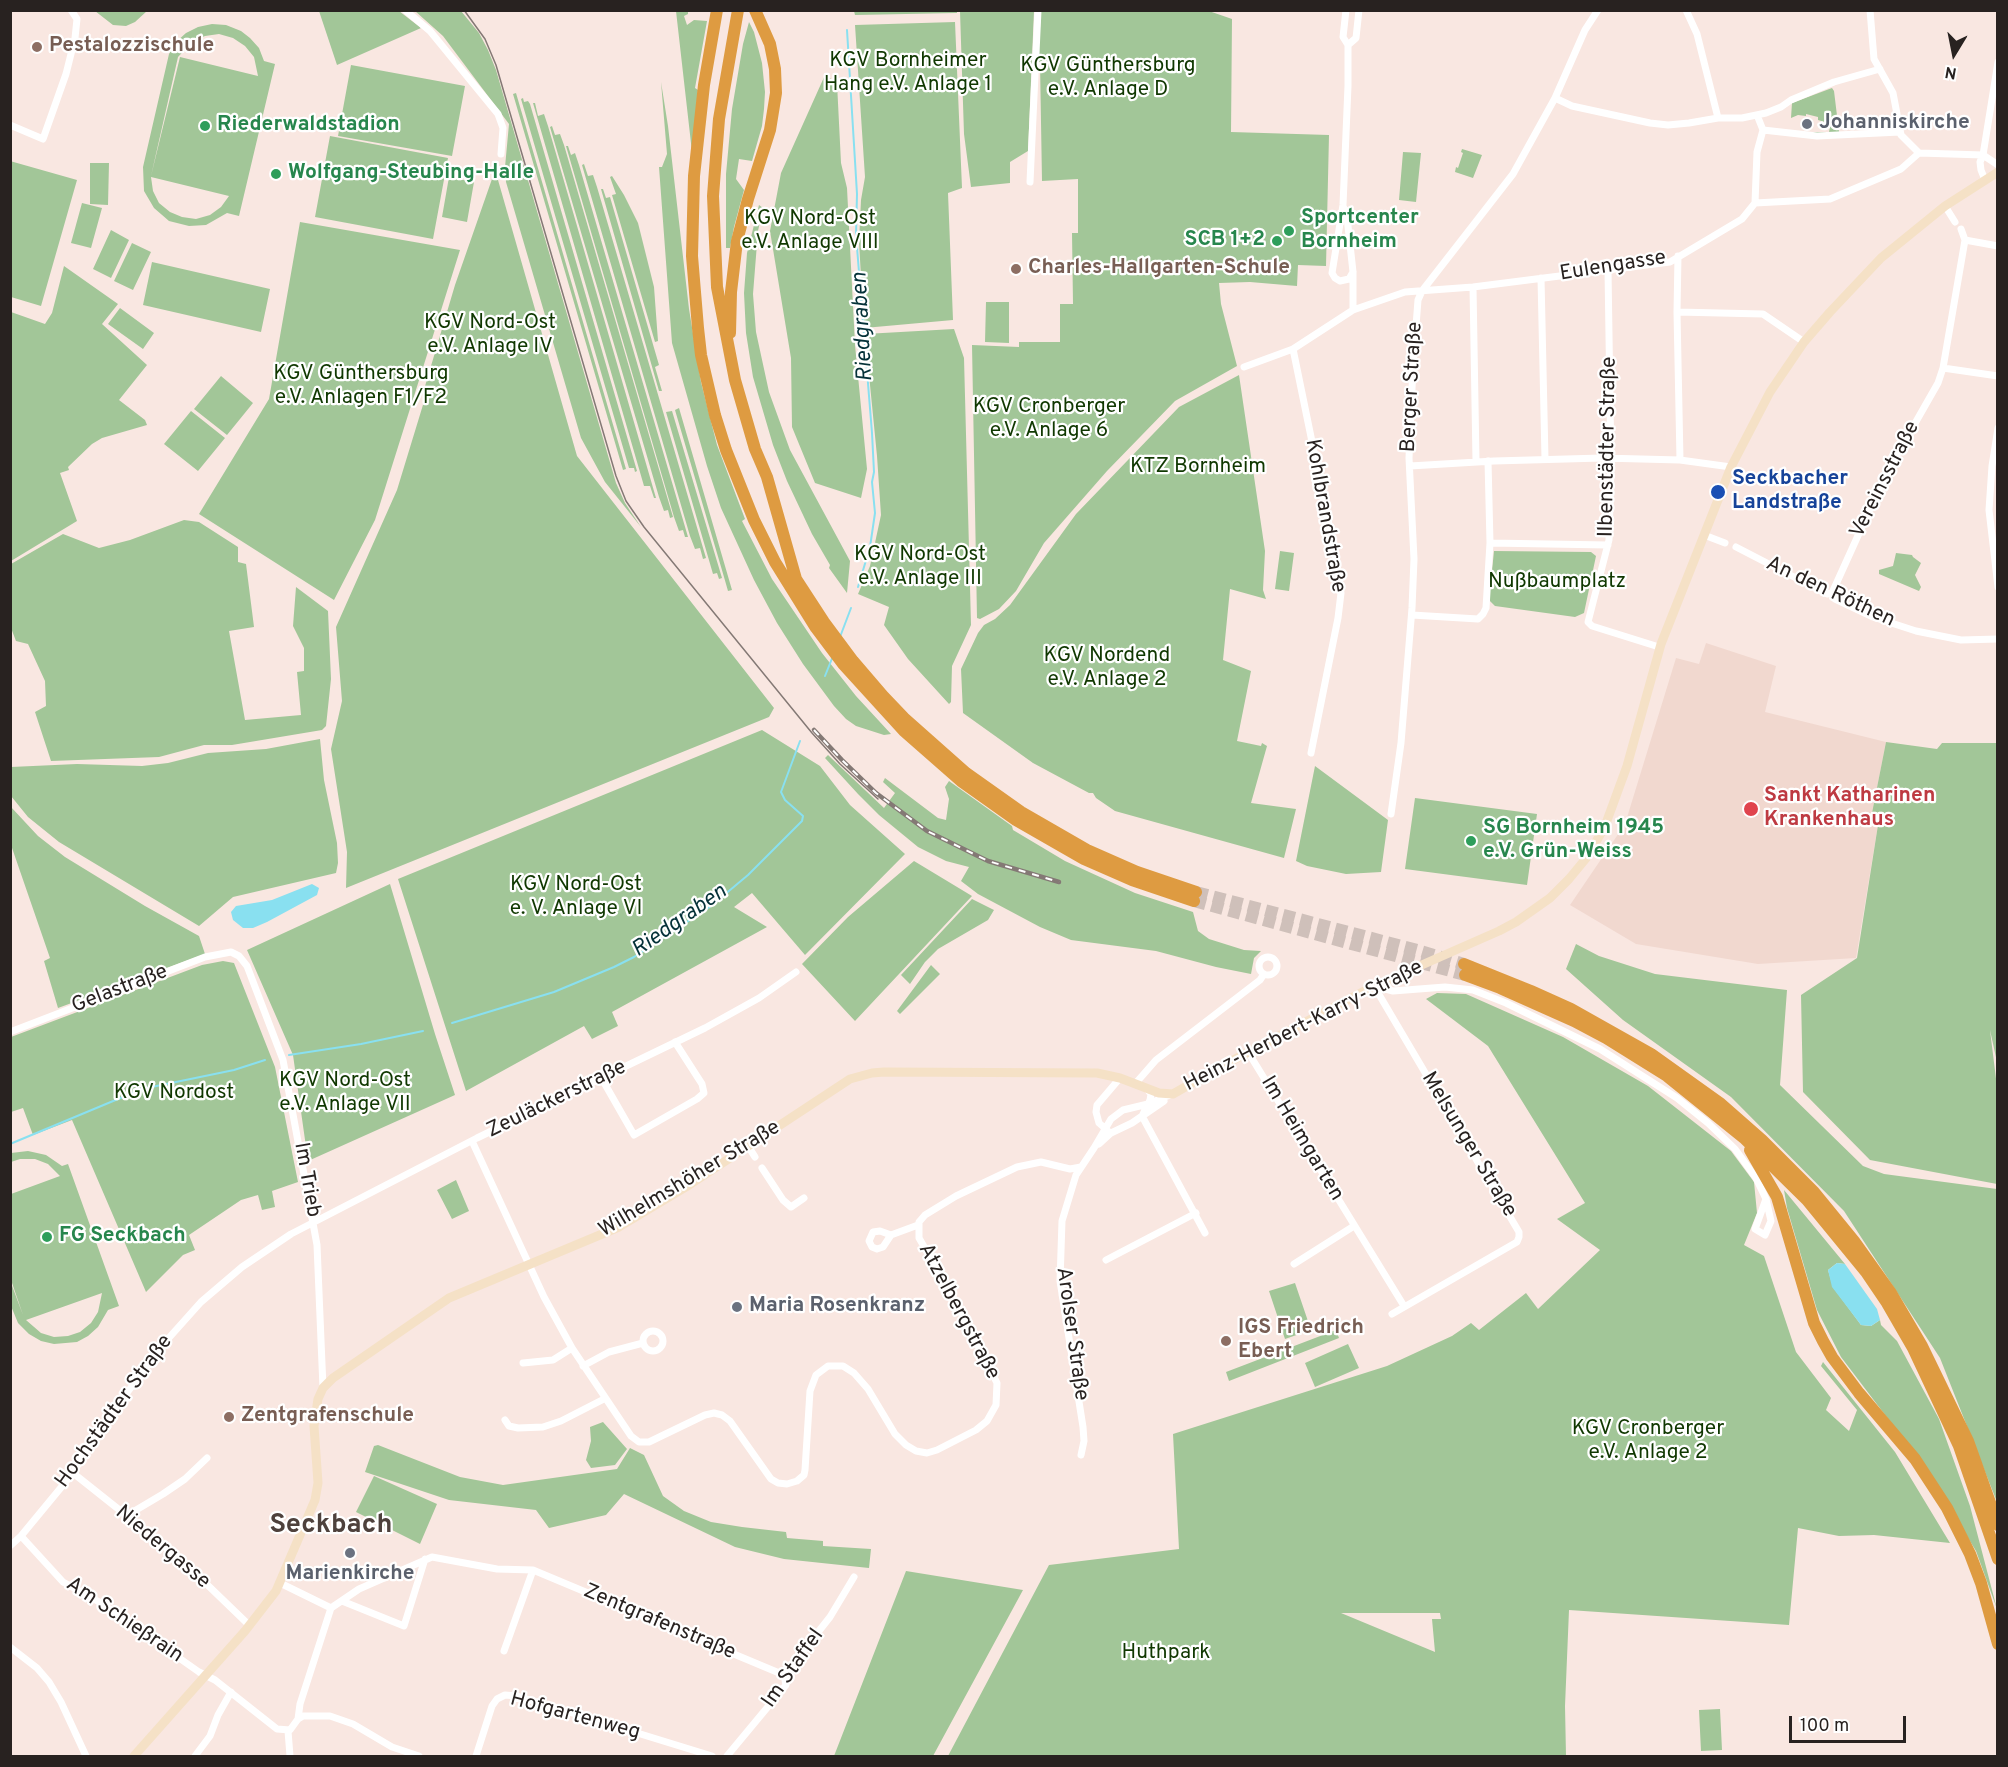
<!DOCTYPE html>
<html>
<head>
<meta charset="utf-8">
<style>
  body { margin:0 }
  #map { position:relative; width:2008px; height:1767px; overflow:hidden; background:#f9e7e1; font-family:Overpass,sans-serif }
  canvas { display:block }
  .frame { position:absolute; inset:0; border:12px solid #282220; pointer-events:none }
  .north { position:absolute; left:1924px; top:24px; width:60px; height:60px; -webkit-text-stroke:4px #fff; paint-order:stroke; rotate:190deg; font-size:16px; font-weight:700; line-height:24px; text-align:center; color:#282220 }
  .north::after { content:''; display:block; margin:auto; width:21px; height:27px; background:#282220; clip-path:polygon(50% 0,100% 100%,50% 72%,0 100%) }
  .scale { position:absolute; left:1789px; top:1716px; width:117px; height:27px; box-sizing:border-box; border:3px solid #282220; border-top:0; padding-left:8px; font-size:18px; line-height:21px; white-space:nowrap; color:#282220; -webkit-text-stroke:4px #fff; paint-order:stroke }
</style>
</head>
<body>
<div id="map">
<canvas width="2008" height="1767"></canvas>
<div class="frame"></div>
<div class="north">N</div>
<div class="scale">100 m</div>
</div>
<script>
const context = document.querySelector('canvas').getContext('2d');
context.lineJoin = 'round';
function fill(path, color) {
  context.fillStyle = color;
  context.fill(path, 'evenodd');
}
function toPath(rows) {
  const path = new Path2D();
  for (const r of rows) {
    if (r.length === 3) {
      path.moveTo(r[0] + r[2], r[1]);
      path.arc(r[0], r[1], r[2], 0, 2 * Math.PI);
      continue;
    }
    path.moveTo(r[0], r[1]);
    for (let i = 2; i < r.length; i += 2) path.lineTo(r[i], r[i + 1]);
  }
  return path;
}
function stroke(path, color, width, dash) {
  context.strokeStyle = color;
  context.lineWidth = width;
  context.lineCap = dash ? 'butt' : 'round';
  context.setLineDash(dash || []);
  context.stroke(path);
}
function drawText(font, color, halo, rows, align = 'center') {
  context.font = font + ' Overpass,sans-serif';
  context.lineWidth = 4.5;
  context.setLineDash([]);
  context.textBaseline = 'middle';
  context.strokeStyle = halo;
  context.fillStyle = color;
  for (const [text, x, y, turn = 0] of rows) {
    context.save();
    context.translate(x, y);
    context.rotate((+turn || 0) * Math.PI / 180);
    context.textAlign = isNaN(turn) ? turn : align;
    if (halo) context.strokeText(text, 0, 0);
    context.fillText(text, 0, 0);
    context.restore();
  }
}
const medical = toPath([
  [1706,643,1776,666,1765,712,1886,742,1870,823,1878,825,1856,958,1758,964,1636,944,1570,905,1625,824,1676,658,1699,664]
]);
const green = toPath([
  [957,10,957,13,855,15,854,11],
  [1206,10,1232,19,1231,132,1329,135,1326,266,1298,265,1297,286,1250,282,1219,283,1221,304,1237,366,1175,401,1107,471,1044,543,1016,591,999,609,980,619,977,618,972,345,1019,347,1019,342,1060,342,1060,304,1073,304,1072,233,1078,233,1078,179,1042,181,1040,62,1038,62,1041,11],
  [95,11,147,11,135,22,126,26,113,25],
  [319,11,399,11,421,28,337,65],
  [415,11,461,11,479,33,488,50,496,70,616,483,625,503,641,527,605,482,581,438,506,182,505,167,509,124,443,36],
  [676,11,688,11,688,14,684,16,687,25,694,20,707,21,695,88,698,90,692,152],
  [960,11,1034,11,1028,151,1010,162,1010,183,971,187,964,134],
  [749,22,754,32,762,63,765,92,764,109,762,126,752,161,739,159,736,179,744,190,734,227,730,248,726,248,726,174,732,109,743,44],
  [955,22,962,188,948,193,953,320,864,328,859,242,861,200,865,177,855,25],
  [212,24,226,25,241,31,250,38,259,48,264,61,275,64,239,216,227,213,206,225,189,226,169,221,154,208,144,191,143,167,169,54,176,42,186,33,198,27],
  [219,34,233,38,245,46,254,57,258,76,180,57,151,176,178,57,192,42,205,36],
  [151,177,229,196,221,207,210,215,196,219,182,217,170,212,159,203,153,191],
  [351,65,465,86,452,156,338,136],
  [825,75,837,83,841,163,847,188,855,345,867,469,861,498,815,483,792,427,791,358,770,231,781,173],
  [661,82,668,126,689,309,701,382,717,445,745,519,742,521,772,579,822,653,856,696,891,734,884,735,856,726,846,719,834,706,803,664,777,623,754,580,721,508,707,466,672,343,659,167,662,167,667,154],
  [1832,88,1834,91,1839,132,1818,134,1795,132,1829,132,1830,127,1828,126,1828,123,1818,120,1818,117,1806,114,1806,116,1798,115,1791,118,1792,103],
  [516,93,626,469,623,470,513,94],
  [523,98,524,102,528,101,530,104,637,471,635,472,634,468,629,468,521,99],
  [533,103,535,103,538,116,544,114,548,126,656,498,654,498,650,486,644,486],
  [552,126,555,135,560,134,564,145,673,517,670,518,668,510,664,511,659,497,550,127],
  [330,136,448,158,433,239,315,217],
  [566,146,568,146,571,155,575,153,579,165,688,537,685,537,683,530,679,531,674,517],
  [1462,149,1482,155,1473,178,1455,172,1456,167,1458,168,1463,153,1461,152],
  [1403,152,1421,153,1416,202,1399,200],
  [10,161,77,180,41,306,11,297],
  [90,163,109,163,108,205,90,204],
  [584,164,588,176,593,175,597,187,706,558,703,559,700,548,695,549,690,536,582,165],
  [612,176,624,195,638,223,654,287,658,341,655,342,612,195,616,194,610,177],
  [449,177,474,182,467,222,442,217],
  [492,179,498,180,577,456,774,708,769,717,346,888,347,852,331,749,342,701,336,627,397,490,426,395,423,393,455,285],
  [601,189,603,189,606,198,610,197,659,365,655,367,662,391,659,391],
  [82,203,102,208,91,248,71,243],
  [759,205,763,208,758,231,753,294,756,332,769,392,790,450,850,561,847,593,829,568,830,565,812,534,787,481,773,445,753,377,746,333,744,293,747,253],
  [300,222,460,250,375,520,334,600,199,514,269,399],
  [111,230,129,240,111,278,93,269],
  [132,243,151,252,133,290,114,281],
  [152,262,270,289,261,332,143,305],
  [64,266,118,304,102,324,147,365,119,400,145,420,147,425,102,438,92,444,68,467,69,470,60,473,77,521,11,561,11,312,45,324,52,313],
  [986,302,1009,302,1009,343,985,342],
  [120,308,154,333,143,349,108,324],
  [954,329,964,358,971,625,952,666,951,702,949,704,908,659,884,625,889,607,858,594,870,566,881,515,877,456,865,334],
  [1239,375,1265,551,1263,590,1266,599,1230,589,1223,660,1251,671,1237,741,1261,746,1262,743,1267,746,1251,803,1296,809,1284,858,1115,811,1096,798,1093,793,1089,793,1033,763,963,713,961,669,978,633,984,625,995,619,1010,605,1076,514,1179,407],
  [221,376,253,403,227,435,194,409],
  [679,408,732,590,728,591,724,577,675,410],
  [191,411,225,438,198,471,164,444],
  [672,411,722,578,719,579,717,573,713,574,666,412],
  [184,520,199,522,238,547,238,562,246,564,254,627,229,631,245,720,301,715,297,672,304,671,304,648,293,626,296,587,328,611,331,679,326,726,322,730,232,745,204,745,159,757,51,761,35,712,46,706,45,681,28,644,16,641,11,628,11,564,63,534,99,548,130,540],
  [1280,551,1294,553,1289,591,1275,589],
  [1494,551,1591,552,1596,556,1584,613,1575,617,1495,606,1489,600],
  [1896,553,1912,555,1913,557,1921,563,1915,575,1921,587,1919,591,1879,574,1879,570,1893,566],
  [762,730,820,766,850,805,905,854,805,955,752,893,734,907,767,927,612,1012,618,1026,592,1039,584,1026,466,1091,398,879],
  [320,739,324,780,337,843,338,863,336,873,233,897,199,926,59,842,28,817,11,796,11,767,77,764,142,766,168,763,208,753,266,749],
  [1886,742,1937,749,1942,743,1997,743,1997,1062,1990,1030,1998,1095,1997,1184,1870,1160,1803,1092,1801,995,1857,958,1878,825,1870,823],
  [828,755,884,808,895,793,883,782,885,778,938,818,946,820,949,799,945,787,949,781,1012,826,1013,830,1065,861,1135,893,1193,912,1198,931,1209,939,1244,950,1261,951,1254,958,1251,974,1216,967,1156,951,1071,940,1040,927,978,894,961,881,969,867,946,861,918,847,879,815,858,794,825,758],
  [1315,766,1388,820,1381,872,1346,874,1307,866,1296,861],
  [1415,798,1537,814,1527,885,1405,869],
  [11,807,38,836,65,857,145,906,199,936,205,954,58,1008,44,961,50,958,11,845],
  [914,861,972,896,855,1021,802,964,848,917],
  [390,884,435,1034,455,1095,308,1161,293,1055,247,950],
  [972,899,994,910,988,920,938,949,925,962,910,984,901,975],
  [1576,944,1599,956,1655,974,1787,990,1780,1085,1863,1166,1884,1174,1997,1189,1997,1502,1940,1358,1844,1211,1731,1097,1623,1020,1566,969],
  [223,961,234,963,275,1067,298,1182,272,1191,275,1207,262,1210,258,1195,241,1200,189,1235,195,1250,183,1255,146,1292,72,1120,33,1135,23,1108,11,1112,11,1037,202,965],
  [931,965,940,974,900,1014,897,1011],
  [1437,993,1466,994,1563,1037,1648,1086,1731,1151,1754,1182,1757,1213,1744,1245,1764,1256,1796,1352,1831,1398,1826,1410,1849,1431,1857,1410,1821,1366,1823,1362,1895,1452,1950,1543,1874,1535,1839,1536,1798,1528,1789,1625,1569,1610,1565,1706,1566,1756,948,1756,1049,1565,1179,1549,1173,1434,1387,1366,1452,1336,1471,1323,1479,1330,1526,1293,1538,1309,1600,1250,1557,1219,1585,1203,1488,1046,1426,999],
  [1341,1613,1440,1613,1441,1619,1432,1619,1435,1652],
  [28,1151,46,1155,62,1166,68,1164,119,1306,108,1310,98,1327,88,1336,77,1342,54,1344,41,1341,29,1334,18,1323,11,1306,11,1283,23,1315,11,1280,11,1194,60,1176,48,1164,35,1159,20,1159,11,1162,11,1153],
  [102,1293,98,1312,91,1323,80,1332,68,1336,54,1337,41,1333,26,1320],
  [456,1180,469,1211,452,1219,437,1190],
  [1784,1190,1845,1264,1837,1263,1828,1270,1833,1287,1861,1325,1871,1326,1880,1320,1881,1325,1897,1341,1939,1419,1970,1506,1997,1609,1976,1551,1927,1470,1841,1357,1817,1310,1787,1208],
  [1295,1283,1311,1330,1285,1339,1269,1291],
  [1336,1330,1339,1338,1229,1381,1226,1372],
  [1348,1344,1359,1368,1315,1387,1305,1363],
  [603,1422,627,1449,615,1465,591,1468,586,1460,591,1441,590,1427],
  [378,1445,460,1477,503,1485,617,1469,630,1448,644,1455,663,1496,684,1511,711,1522,742,1527,786,1532,787,1538,823,1541,823,1546,871,1549,869,1568,784,1559,735,1547,624,1494,606,1515,549,1528,536,1510,449,1500,365,1472,374,1446],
  [374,1476,437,1504,420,1544,356,1512],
  [906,1571,1023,1590,933,1756,834,1756],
  [1720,1709,1722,1750,1701,1751,1699,1710]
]);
const water = toPath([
  [312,884,319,888,317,895,267,922,253,928,243,928,233,920,231,912,236,906,272,900],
  [1837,1263,1845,1264,1877,1309,1880,1320,1871,1326,1861,1325,1832,1287,1828,1270]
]);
const stream = toPath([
  [847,30,857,194,856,235,872,433,874,472,872,482,875,513,870,547,858,587],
  [840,637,851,608],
  [825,676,833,656],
  [452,1023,554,992,614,967,634,957,711,906,748,875,802,821,803,816,785,800,781,792,800,741],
  [289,1055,361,1044,423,1031],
  [10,1144,142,1089,234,1070,265,1060]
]);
const highwayTunnel = toPath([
  [1196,892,1421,951,1464,964],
  [1194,901,1465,975]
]);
const street = toPath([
  [405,10,430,31,498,114,503,128,501,154],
  [1346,10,1343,37,1348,45,1348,86,1343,205,1332,273,1335,278,1340,281,1349,279,1353,272],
  [1686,10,1697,34,1718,118],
  [1870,10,1874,59,1893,93,1901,135,1919,153],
  [1348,45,1356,38,1359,10],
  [1555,98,1572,106,1650,123,1668,125,1689,123,1718,118,1742,118,1766,113,1781,107,1791,100,1834,82,1880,69],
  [10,125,43,139,66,74,75,38,77,19,71,10],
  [1763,130,1817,136,1900,132],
  [1919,153,1983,155,1998,165],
  [1985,180,1981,170,1980,162,1983,155,1998,62],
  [1030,182,1038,10],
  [1755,203,1830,199,1901,169,1919,153],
  [1755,203,1757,152,1763,130,1757,115],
  [1343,206,1347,217,1353,272,1353,310],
  [1945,206,1955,222],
  [1961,229,1965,240,1943,368,1998,376],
  [1965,240,1998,246],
  [1678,256,1677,312,1680,460],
  [1608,270,1611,467,1609,540,1588,622,1592,626,1659,647],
  [1541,278,1545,459],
  [1473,287,1476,461],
  [1677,312,1763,314,1804,342],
  [1293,349,1335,554,1341,593,1338,618,1311,753],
  [1244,367,1293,349,1353,310,1405,292,1473,287,1670,262,1742,219,1755,203],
  [1998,428,1992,466,1989,510,1998,587],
  [1410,466,1494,461,1602,458,1680,460,1731,467],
  [1704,535,1725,543],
  [1490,543,1608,545],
  [1736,547,1827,594,1832,593],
  [1832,593,1885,476,1938,383,1943,368],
  [1832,593,1835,599,1873,617,1916,631,1961,640,1998,639],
  [1412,615,1478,619,1483,614,1486,608,1490,543,1488,461],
  [1391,814,1401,743,1412,608,1414,559,1409,458,1413,365,1418,300,1422,291,1513,174,1555,98,1585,30,1598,10],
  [1268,966,9],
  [1374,986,1393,991,1445,987,1473,990,1506,1003,1600,1049,1677,1098,1708,1123,1735,1149,1756,1178,1766,1199,1771,1221,1765,1235,1755,1229,1766,1199],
  [1374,986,1519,1232,1519,1237,1517,1242,1392,1314],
  [10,1032,205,957,231,952,239,956,247,966,283,1060,317,1245,323,1388],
  [1248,1052,1404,1306],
  [602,1079,634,1135,697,1099,704,1093,702,1084,675,1042],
  [1135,1084,1156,1060,1260,980,1264,974],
  [1147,1089,1151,1094,1150,1100,1142,1116,1205,1233],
  [1108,1131,1099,1123,1096,1112,1097,1105,1120,1078],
  [472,1141,544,1297,572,1348,631,1436,639,1442,649,1442,705,1415,714,1413,722,1415,730,1421,771,1479,778,1483,787,1484,797,1481,804,1475,805,1470,810,1391,816,1375,828,1366,843,1366,854,1373,868,1389,895,1434,906,1445,916,1451,927,1453,937,1450,976,1430,987,1421,996,1405,997,1383,950,1291,919,1238,919,1222,925,1215,956,1196,1017,1167,1041,1162,1070,1169,1081,1167],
  [1099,1144,1111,1133,1132,1123,1164,1101],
  [748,1146,755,1157],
  [762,1168,783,1200,791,1207,804,1198],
  [891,1235,883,1247,877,1249,872,1247,869,1241,873,1232,880,1231,891,1235,918,1225],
  [1106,1260,1196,1213],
  [1294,1264,1354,1226],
  [653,1341,10],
  [523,1363,553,1360,572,1348],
  [583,1366,609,1352,643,1343],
  [505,1420,509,1426,518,1428,543,1427,561,1421,604,1399],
  [1081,1455,1084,1441,1083,1427,1060,1281,1062,1221,1076,1175,1094,1148,1111,1119,1123,1110,1148,1104,1172,1094],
  [73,1473,156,1539,192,1570,249,1625],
  [126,1516,163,1494,185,1479,207,1458],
  [21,1536,63,1582,101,1603,199,1672,215,1680,277,1729,290,1730,298,1719,303,1716,330,1716,353,1724,392,1747,419,1756],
  [10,1546,21,1536,73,1473,98,1431,167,1340,201,1302,242,1267,291,1234,477,1138,705,1028,759,998,796,972],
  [280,1583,331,1608],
  [342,1601,404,1626,425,1559],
  [10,1647,37,1668,49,1682,61,1702,86,1756],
  [504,1651,533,1570],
  [298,1719,300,1704,331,1608,359,1589,432,1557,497,1569,533,1570,784,1675],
  [288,1731,290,1756],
  [195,1756,210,1736,218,1715,231,1692],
  [476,1756,492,1706,497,1699,505,1695,517,1696,712,1756],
  [727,1756,786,1685,784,1675,830,1617,854,1577]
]);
const secondary = toPath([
  [134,1756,245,1631,276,1591,315,1500,318,1483,314,1426,318,1399,323,1388,333,1378,449,1298,619,1227,686,1187,850,1079,872,1073,884,1072,1097,1073,1120,1078,1159,1093,1173,1094,1220,1067,1374,986,1499,931,1516,922,1550,898,1569,879,1588,856,1605,826,1627,766,1661,644,1731,467,1770,392,1804,342,1830,312,1881,258,1945,206,1998,172]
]);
const highway = toPath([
  [717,10,704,85,694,176,692,256,698,328,701,355,715,415,726,450,754,520,775,562,816,628,843,664,904,731,961,781,1016,820,1084,859,1132,880,1194,901],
  [738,10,719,119,716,157,713,196,717,287,735,380,755,449,767,477,796,579,824,622,853,661,883,696,904,718,966,773,1021,812,1087,850,1137,872,1196,892],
  [730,333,731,292,737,241,748,199,770,130,776,93,775,69,770,44,755,10],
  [1464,964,1531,991,1571,1009,1651,1054,1721,1104,1762,1140,1814,1192,1854,1241,1891,1293,1922,1346,1968,1441,1998,1525],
  [1465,975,1500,988,1574,1021,1606,1038,1667,1076,1744,1138,1807,1200,1866,1272,1887,1303,1913,1348,1959,1446,1998,1559],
  [1750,1150,1777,1197,1814,1323,1823,1341,1832,1357,1859,1393,1915,1459,1947,1508,1970,1554,1981,1583,1998,1644]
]);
const tram = toPath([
  [464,10,485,39,496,65,616,476,626,501,644,527,812,733,840,764,878,799]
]);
const rail = toPath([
  [814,730,842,760,876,793,927,831,988,861,1059,882]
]);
const markers = [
  [37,47,6,"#8d6e63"],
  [1807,124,6,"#6b7280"],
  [205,126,6,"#2e9e5b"],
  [276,174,6,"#2e9e5b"],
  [1289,231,6,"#2e9e5b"],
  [1277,241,6,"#2e9e5b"],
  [1016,269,6,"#8d6e63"],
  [1718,492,8,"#1a4fb4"],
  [1751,809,8,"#e0444e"],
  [1471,841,6,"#2e9e5b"],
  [47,1237,6,"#2e9e5b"],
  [737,1307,6,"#6b7280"],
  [1226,1341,6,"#8d6e63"],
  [229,1417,6,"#8d6e63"],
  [350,1553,6,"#6b7280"]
];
const educationNames = [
  ["Pestalozzischule",49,47],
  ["Charles-Hallgarten-Schule",1028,269],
  ["IGS Friedrich",1238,1329],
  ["Ebert",1238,1353],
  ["Zentgrafenschule",241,1417]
];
const parkNames = [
  ["KGV Bornheimer",908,62],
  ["Hang e.V. Anlage 1",908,86],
  ["KGV Günthersburg",1108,67],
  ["e.V. Anlage D",1108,91],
  ["KGV Nord-Ost",810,220],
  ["e.V. Anlage VIII",810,244],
  ["KGV Nord-Ost",490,324],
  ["e.V. Anlage IV",490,348],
  ["KGV Günthersburg",361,375],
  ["e.V. Anlagen F1/F2",361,399],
  ["KGV Cronberger",1049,408],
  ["e.V. Anlage 6",1049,432],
  ["KTZ Bornheim",1198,468],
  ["KGV Nord-Ost",920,556],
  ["e.V. Anlage III",920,580],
  ["Nußbaumplatz",1557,583],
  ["KGV Nordend",1107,657],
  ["e.V. Anlage 2",1107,681],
  ["KGV Nord-Ost",576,886],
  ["e. V. Anlage VI",576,910],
  ["KGV Nord-Ost",345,1082],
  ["e.V. Anlage VII",345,1106],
  ["KGV Nordost",174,1094],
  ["KGV Cronberger",1648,1430],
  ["e.V. Anlage 2",1648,1454],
  ["Huthpark",1166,1654]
];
const worshipNames = [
  ["Johanniskirche",1819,124],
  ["Maria Rosenkranz",749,1307],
  ["Marienkirche",350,1575,"center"]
];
const leisureNames = [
  ["Riederwaldstadion",217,126],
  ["Wolfgang-Steubing-Halle",288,174],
  ["Sportcenter",1301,219],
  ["Bornheim",1301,243],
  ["SCB 1+2",1265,241,"right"],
  ["SG Bornheim 1945",1483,829],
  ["e.V. Grün-Weiss",1483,853],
  ["FG Seckbach",59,1237]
];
const streetNames = [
  ["Eulengasse",1613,267,-9],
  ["Berger Straße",1413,387,-87],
  ["Ilbenstädter Straße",1609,447,-89],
  ["Vereinsstraße",1886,480,-63],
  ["Kohlbrandstraße",1324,516,80],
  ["An den Röthen",1830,593,25],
  ["Gelastraße",120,990,-21],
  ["Heinz-Herbert-Karry-Straße",1304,1027,-27],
  ["Zeuläckerstraße",557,1100,-26],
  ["Im Heimgarten",1301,1139,59],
  ["Melsunger Straße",1468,1145,59],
  ["Im Trieb",306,1180,80],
  ["Wilhelmshöher Straße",690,1180,-31],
  ["Atzelbergstraße",958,1312,62],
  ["Arolser Straße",1071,1334,82],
  ["Hochstädter Straße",115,1412,-54],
  ["Niedergasse",162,1548,40],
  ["Am Schießrain",124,1621,34],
  ["Zentgrafenstraße",659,1623,23],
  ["Im Staffel",794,1669,-55],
  ["Hofgartenweg",575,1717,15]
];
const transitNames = [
  ["Seckbacher",1732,480],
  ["Landstraße",1732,504]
];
const healthNames = [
  ["Sankt Katharinen",1764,797],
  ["Krankenhaus",1764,821]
];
const waterNames = [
  ["Riedgraben",864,327,-93],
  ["Riedgraben",680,922,-35]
];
const districtNames = [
  ["Seckbach",331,1527]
];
fill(medical, '#f1d8cf');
fill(green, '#a2c698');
fill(water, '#89e0f0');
stroke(stream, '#89e0f0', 2);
stroke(highwayTunnel, '#cfc0ba', 12, [12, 6]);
stroke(street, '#fff', 7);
stroke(secondary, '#f5e1c6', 9);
stroke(highway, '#de9b41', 12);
stroke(tram, '#847975', 1.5);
stroke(rail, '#847975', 4.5);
stroke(rail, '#fff', 2, [7]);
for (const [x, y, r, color] of markers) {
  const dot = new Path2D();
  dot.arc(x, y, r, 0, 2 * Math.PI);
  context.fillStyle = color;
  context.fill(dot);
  stroke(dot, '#fff', 2);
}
drawText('bold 21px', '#785e54', '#fff', educationNames, 'left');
drawText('21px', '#103801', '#fff', parkNames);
drawText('bold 21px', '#5b616d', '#fff', worshipNames, 'left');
drawText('bold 21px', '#27864d', '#fff', leisureNames, 'left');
drawText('21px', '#282220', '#fff', streetNames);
drawText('bold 21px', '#164399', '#fff', transitNames, 'left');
drawText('bold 21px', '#be3a42', '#fff', healthNames, 'left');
drawText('italic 22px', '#043138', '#fff', waterNames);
drawText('bold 27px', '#4e413c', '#fff', districtNames);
</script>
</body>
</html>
